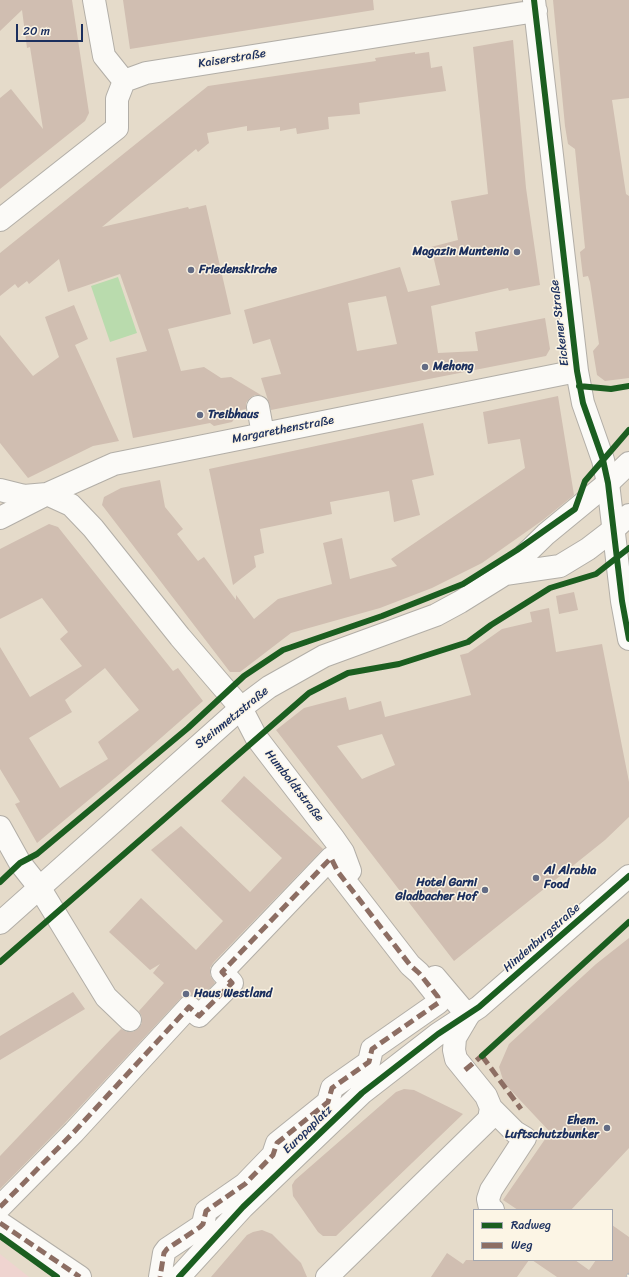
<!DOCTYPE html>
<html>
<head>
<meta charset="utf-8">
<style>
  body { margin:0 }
  #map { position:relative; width:629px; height:1277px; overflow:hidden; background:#e5dbca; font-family:Sriracha,sans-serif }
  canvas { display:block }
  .legend { position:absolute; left:473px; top:1209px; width:140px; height:52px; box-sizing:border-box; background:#fcf5e5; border:1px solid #a2a6af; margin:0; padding:5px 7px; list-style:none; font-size:12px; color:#1b2f5e }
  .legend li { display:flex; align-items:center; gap:8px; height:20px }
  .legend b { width:20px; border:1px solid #a2a6af }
  .scale { position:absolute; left:16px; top:24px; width:67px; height:18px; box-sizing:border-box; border:2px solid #1b2f5e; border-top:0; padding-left:5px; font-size:12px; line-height:14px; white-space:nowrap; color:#1b2f5e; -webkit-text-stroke:3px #fcf5e5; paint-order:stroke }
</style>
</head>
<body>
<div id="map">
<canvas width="629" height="1277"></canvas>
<ul class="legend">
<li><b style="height:5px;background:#1b5e20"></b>Radweg</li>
<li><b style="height:5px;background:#8d6e63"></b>Weg</li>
</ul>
<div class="scale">20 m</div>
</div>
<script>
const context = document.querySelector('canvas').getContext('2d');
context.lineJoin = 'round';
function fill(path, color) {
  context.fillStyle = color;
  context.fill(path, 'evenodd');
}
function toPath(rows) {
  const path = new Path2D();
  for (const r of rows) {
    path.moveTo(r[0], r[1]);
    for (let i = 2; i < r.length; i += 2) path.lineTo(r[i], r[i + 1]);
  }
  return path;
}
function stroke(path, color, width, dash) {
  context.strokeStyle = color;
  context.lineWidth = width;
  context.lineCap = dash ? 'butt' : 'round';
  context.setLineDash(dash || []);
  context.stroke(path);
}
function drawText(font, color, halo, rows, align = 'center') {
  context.font = font + ' Sriracha,sans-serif';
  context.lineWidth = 3;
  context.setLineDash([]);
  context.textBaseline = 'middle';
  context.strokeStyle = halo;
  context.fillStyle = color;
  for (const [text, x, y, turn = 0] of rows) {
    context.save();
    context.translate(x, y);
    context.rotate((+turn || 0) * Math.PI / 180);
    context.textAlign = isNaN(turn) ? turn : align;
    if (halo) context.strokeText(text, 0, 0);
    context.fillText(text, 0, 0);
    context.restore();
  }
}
const built = toPath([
  [0,1254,29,1277,0,1277]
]);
const green = toPath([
  [118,277,137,333,110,342,91,286]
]);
const building = toPath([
  [0,0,72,0,89,113,85,121,0,189,0,98,11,89,43,129,30,47,27,48,22,10,0,31],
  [123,0,373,0,374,10,130,49],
  [553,0,629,0,629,98,612,100,626,194,629,196,629,378,605,381,597,375,593,351,599,344,590,282,588,276,583,277,580,252,585,248,575,149,568,144,565,126],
  [513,40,526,188,540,285,509,291,508,288,431,306,438,353,478,351,475,332,545,318,550,349,546,356,271,410,261,378,281,374,270,339,253,344,244,310,400,267,408,292,440,285,431,247,458,240,451,201,488,194,473,47],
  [386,296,397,344,357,351,348,303],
  [415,52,415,54,429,52,431,68,442,66,446,91,359,103,360,114,328,117,329,129,297,134,296,128,280,131,280,127,247,131,247,126,207,133,209,143,198,152,196,149,102,227,188,207,189,209,206,205,231,314,168,329,181,371,204,367,221,378,231,377,261,395,255,395,250,398,246,403,246,409,241,410,232,422,214,426,210,423,133,438,116,358,147,351,120,274,68,292,59,259,29,284,27,281,18,288,15,284,0,296,0,253,208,86,376,61,375,58],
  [74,305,88,339,75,345,119,441,93,446,28,478,0,443,0,335,33,376,59,357,45,317],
  [558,396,574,495,543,520,482,563,432,588,380,608,291,633,240,672,230,672,102,505,104,497,121,488,160,480,165,507,183,529,177,534,198,561,204,557,236,600,236,595,254,619,278,599,332,584,323,543,342,538,350,579,397,566,391,559,525,468,520,439,488,444,483,412],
  [423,423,434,475,412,480,420,515,394,522,389,491,330,502,332,514,260,529,264,553,254,556,256,567,233,585,209,469],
  [49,524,58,527,173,671,178,668,203,701,121,773,37,843,15,804,20,802,0,769,0,647,30,697,82,666,60,639,68,632,42,598,0,619,0,549],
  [105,668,139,710,98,742,108,759,60,788,29,738,72,712,65,700],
  [574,592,578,610,559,614,556,596],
  [549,608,556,652,602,644,629,782,629,817,605,840,454,961,276,730,304,708,346,697,349,710,381,701,385,717,471,695,460,655,468,653,502,629,532,622,530,612],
  [382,734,395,765,362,779,337,746],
  [244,776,323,849,213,963,210,968,210,975,215,983,199,999,191,995,185,995,180,999,65,1123,0,1189,0,1156,112,1038,121,1029,127,1032,133,1032,139,1028,142,1023,142,1017,139,1011,164,983,153,973,160,964,150,970,109,932,141,898,196,950,223,921,151,850,181,826,250,892,282,858,221,801],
  [629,938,629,1148,571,1210,518,1210,503,1200,550,1132,504,1083,499,1067,509,1044,596,964],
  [73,992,85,1009,0,1060,0,1036],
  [404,1089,414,1090,463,1114,336,1236,323,1236,318,1232,293,1196,292,1185,295,1180,396,1092],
  [612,1225,629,1237,629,1277,557,1277,532,1260,575,1260,589,1270,596,1260,612,1260],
  [262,1230,272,1234,301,1263,307,1277,211,1277,247,1235,253,1232],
  [447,1253,463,1264,466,1260,529,1260,517,1277,431,1277]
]);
const minor = toPath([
  [94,0,104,56,124,81],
  [534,0,577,371,583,403,603,460,608,483,622,601,629,639],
  [0,220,117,128,117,99,124,81,146,73,536,11],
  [258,407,263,434],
  [0,490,24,496,47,494,71,505,93,528,180,637,241,708,256,737,334,839,343,852,350,871],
  [0,518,47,494,114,464,577,371],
  [0,827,20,863,39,887,106,997,130,1020],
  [435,977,468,1016],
  [491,1108,515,1132,525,1138,491,1190,488,1199,490,1208,493,1210],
  [0,1207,74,1132,189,1007,199,1016,232,983,222,972,331,858,338,872,410,965,419,973,431,988,438,997,438,1003,375,1047,372,1049,369,1062,332,1088,328,1102,277,1143,273,1155,245,1184,206,1211,203,1224,200,1227,167,1249,164,1253,160,1277],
  [0,1223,80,1277],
  [179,1277,243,1207,362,1093,438,1034,479,1007,629,876],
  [327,1277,489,1119,491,1108,486,1096,456,1059,454,1050,455,1038,468,1016]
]);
const major = toPath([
  [505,574,560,566,588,549,614,529,629,515],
  [0,923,241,708,269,687,324,656,436,615,460,602,505,574,546,534,608,483,629,463]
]);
const rail = toPath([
  [628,1277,629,1275]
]);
const quiet = toPath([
  [482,1056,521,1109],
  [465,1070,484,1054],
  [0,1207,74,1132,189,1007,199,1016,232,983,222,972,331,858,338,872,410,965,419,973,431,988,438,997,438,1003,375,1047,372,1049,369,1062,332,1088,328,1102,277,1143,273,1155,245,1184,206,1211,203,1224,200,1227,167,1249,164,1253,160,1277],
  [0,1223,80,1277]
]);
const cycleway = toPath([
  [534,0,577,371,583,403,603,460,608,483,622,601,629,639],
  [579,386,611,389,629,386],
  [0,882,20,863,37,854,188,728,244,676,283,650,382,616,463,584,517,550,575,509,585,481,629,430],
  [0,962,309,693,348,673,399,664,468,642,491,625,550,588,596,574,629,548],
  [482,1056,629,922],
  [0,1236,57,1277],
  [179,1277,243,1207,362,1093,438,1034,479,1007,629,876]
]);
const markers = [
  [517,252,4,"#626b84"],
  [191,270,4,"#626b84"],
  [425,367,4,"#626b84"],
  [200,415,4,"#626b84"],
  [536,878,4,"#626b84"],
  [485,890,4,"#626b84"],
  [186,994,4,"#626b84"],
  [607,1128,4,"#626b84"]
];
const streetNames = [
  ["Kaiserstraße",232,59,-9],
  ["Eickener Straße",560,323,-97],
  ["Margarethenstraße",283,430,-11],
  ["Steinmetzstraße",232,718,-39],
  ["Humboldtstraße",294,786,52],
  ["Hindenburgstraße",542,938,-41],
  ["Europaplatz",308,1130,-44]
];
const poiNames = [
  ["Magazin Muntenia",509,252,"right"],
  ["Friedenskirche",199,270],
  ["Mehong",433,367],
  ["Treibhaus",208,415],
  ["Al Alrabia",544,871],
  ["Food",544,885],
  ["Hotel Garni",477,883,"right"],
  ["Gladbacher Hof",477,897,"right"],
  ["Haus Westland",194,994],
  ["Ehem.",599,1121,"right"],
  ["Luftschutzbunker",599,1135,"right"]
];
fill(built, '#efd4d0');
fill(green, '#b9dbad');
fill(building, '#d0beb1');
stroke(minor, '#b2aea7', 24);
stroke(major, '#b2aea7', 24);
stroke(minor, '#fbfaf7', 22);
stroke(major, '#fbfaf7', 22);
stroke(rail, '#b5b6b9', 4.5);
stroke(rail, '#fcf5e5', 3, [9]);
stroke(quiet, '#8d6e63', 5, [10, 5]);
stroke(cycleway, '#1b5e20', 6);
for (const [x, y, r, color] of markers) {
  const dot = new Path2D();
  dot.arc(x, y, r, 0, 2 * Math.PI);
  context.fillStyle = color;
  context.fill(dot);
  stroke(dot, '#fcf5e5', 1.5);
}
drawText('12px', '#1b2f5e', '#fcf5e5', streetNames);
drawText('bold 12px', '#1b2f5e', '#fcf5e5', poiNames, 'left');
</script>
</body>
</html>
